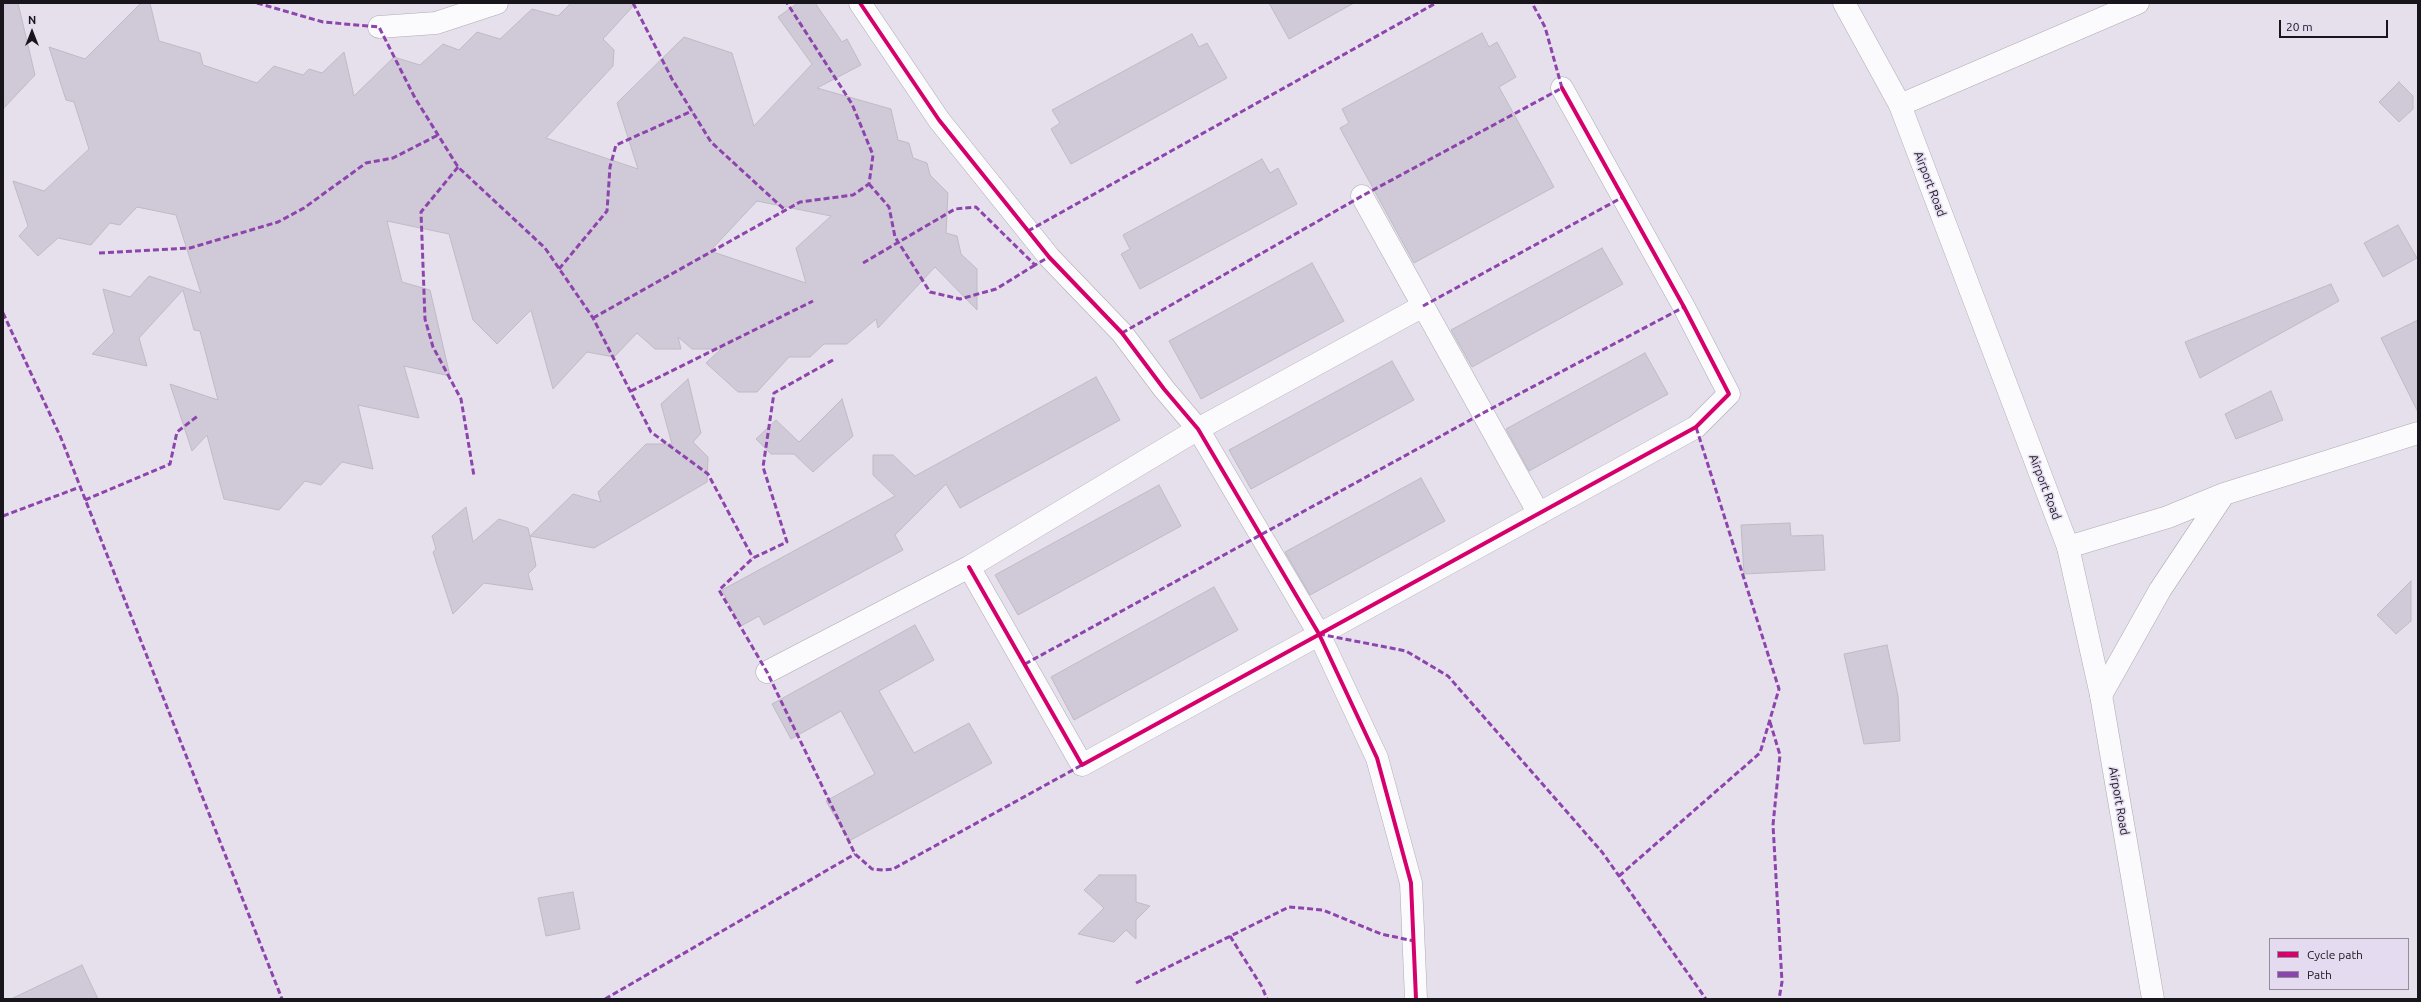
<!DOCTYPE html>
<html>
<head>
<meta charset="utf-8">
<style>
  body { margin:0 }
  #map { position:relative; width:2421px; height:1002px; overflow:hidden; background:#e5e0eb; font-family:Ubuntu,sans-serif }
  canvas { display:block }
  .frame { position:absolute; inset:0; border:4px solid #18151c; pointer-events:none }
  .legend { position:absolute; left:2269px; top:938px; width:140px; height:52px; box-sizing:border-box; background:#e4dbf0; border:1px solid #928c9b; margin:0; padding:5px 7px; list-style:none; font-size:12px; color:#18151c }
  .legend li { display:flex; align-items:center; gap:8px; height:20px }
  .legend b { width:20px; border:1px solid #928c9b }
  .north { position:absolute; left:12px; top:12px; width:40px; height:40px; -webkit-text-stroke:3px #e4dbf0; paint-order:stroke; rotate:0deg; font-size:11px; font-weight:700; line-height:16px; text-align:center; color:#18151c }
  .north::after { content:''; display:block; margin:auto; width:14px; height:18px; background:#18151c; clip-path:polygon(50% 0,100% 100%,50% 72%,0 100%) }
  .scale { position:absolute; left:2279px; top:20px; width:109px; height:18px; box-sizing:border-box; border:2px solid #18151c; border-top:0; padding-left:5px; font-size:12px; line-height:14px; white-space:nowrap; color:#18151c; -webkit-text-stroke:3px #e4dbf0; paint-order:stroke }
</style>
</head>
<body>
<div id="map">
<canvas width="2421" height="1002"></canvas>
<div class="frame"></div>
<ul class="legend">
<li><b style="height:5px;background:#d6006c"></b>Cycle path</li>
<li><b style="height:5px;background:#8e44ad"></b>Path</li>
</ul>
<div class="north">N</div>
<div class="scale">20 m</div>
</div>
<script>
const context = document.querySelector('canvas').getContext('2d');
context.lineJoin = 'round';
function fill(path, color) {
  context.fillStyle = color;
  context.fill(path, 'evenodd');
}
function toPath(rows) {
  const path = new Path2D();
  for (const r of rows) {
    path.moveTo(r[0], r[1]);
    for (let i = 2; i < r.length; i += 2) path.lineTo(r[i], r[i + 1]);
  }
  return path;
}
function stroke(path, color, width, dash) {
  context.strokeStyle = color;
  context.lineWidth = width;
  context.lineCap = dash ? 'butt' : 'round';
  context.setLineDash(dash || []);
  context.stroke(path);
}
function drawText(font, color, halo, rows, align = 'center') {
  context.font = font + ' Ubuntu,sans-serif';
  context.lineWidth = 3;
  context.setLineDash([]);
  context.textBaseline = 'middle';
  context.strokeStyle = halo;
  context.fillStyle = color;
  for (const [text, x, y, turn = 0] of rows) {
    context.save();
    context.translate(x, y);
    context.rotate((+turn || 0) * Math.PI / 180);
    context.textAlign = isNaN(turn) ? turn : align;
    if (halo) context.strokeText(text, 0, 0);
    context.fillText(text, 0, 0);
    context.restore();
  }
}
const building = toPath([
  [3,3,18,3,35,75,3,109,3,3],
  [141,3,150,3,159,41,200,53,203,65,257,83,274,66,303,75,309,69,322,73,344,52,354,96,394,57,420,65,443,44,459,50,477,32,500,39,532,9,558,16,571,3,636,3,603,39,614,50,613,66,546,138,638,169,617,103,684,37,732,53,754,126,812,64,778,17,798,3,815,3,842,42,847,39,861,65,817,88,891,109,898,140,909,143,913,158,927,163,930,175,948,193,946,233,957,236,961,254,977,269,977,310,935,267,878,328,876,319,847,344,824,344,810,357,789,357,757,392,738,392,706,363,721,349,692,349,678,337,681,349,655,349,637,333,614,357,587,352,553,389,531,310,497,344,473,320,449,234,387,221,402,282,430,290,450,376,404,366,419,418,358,405,373,469,342,462,321,485,305,481,279,510,224,499,207,435,192,451,170,384,218,400,200,331,194,330,183,290,139,338,147,366,92,354,114,332,103,289,130,297,149,276,201,293,176,215,137,207,120,225,110,223,91,245,58,238,38,256,19,236,28,226,13,181,44,191,89,149,74,102,66,100,49,47,85,59,141,3],
  [757,201,831,216,796,248,806,283,710,251,757,201],
  [1269,3,1354,3,1289,39,1269,3],
  [1482,33,1489,47,1497,42,1516,77,1499,87,1554,187,1414,263,1340,128,1349,123,1342,109,1482,33],
  [1192,34,1199,47,1207,43,1227,78,1071,164,1051,129,1060,123,1052,110,1192,34],
  [2399,82,2413,96,2413,109,2399,122,2379,102,2399,82],
  [1262,159,1270,173,1278,168,1297,204,1140,289,1121,254,1130,249,1123,235,1262,159],
  [2398,225,2417,258,2383,277,2364,243,2398,225],
  [1602,248,1623,284,1472,367,1451,330,1602,248],
  [1312,263,1344,321,1201,399,1169,341,1312,263],
  [2331,284,2339,301,2200,378,2185,342,2331,284],
  [2418,320,2418,412,2381,338,2418,320],
  [1645,353,1668,394,1529,471,1506,429,1645,353],
  [1392,361,1414,400,1251,489,1229,450,1392,361],
  [1096,377,1120,420,960,508,946,484,895,535,903,550,764,625,759,616,741,626,722,590,895,496,873,475,873,455,893,455,915,476,1096,377],
  [688,379,701,433,693,442,708,457,707,482,594,548,530,536,536,566,528,574,533,590,484,583,453,614,433,552,436,549,432,536,466,507,473,542,499,519,528,528,530,536,573,494,601,502,598,492,646,444,672,444,661,404,688,379],
  [2271,391,2283,420,2236,439,2225,414,2271,391],
  [842,399,853,436,813,472,794,454,771,454,756,439,776,420,799,442,842,399],
  [1421,478,1445,521,1310,595,1285,552,1421,478],
  [1159,485,1181,526,1018,615,995,575,1159,485],
  [1790,523,1791,536,1823,535,1825,570,1744,574,1741,525,1790,523],
  [2411,581,2411,621,2396,634,2377,615,2411,581],
  [1214,587,1238,630,1074,720,1051,677,1214,587],
  [915,625,934,660,879,691,914,753,969,723,992,763,849,841,826,801,875,774,841,711,791,739,772,704,915,625],
  [1887,645,1898,696,1900,741,1864,744,1844,654,1887,645],
  [1099,875,1136,875,1136,902,1150,906,1136,920,1136,939,1126,930,1114,942,1078,934,1104,908,1084,890,1099,875],
  [573,892,580,929,546,936,538,898,573,892],
  [82,965,98,999,11,999,82,965]
]);
const minor = toPath([
  [860,3,939,120,1049,257,1122,333,1164,389,1198,429,1319,634,1377,758,1411,883,1416,999],
  [379,27,436,23,497,3],
  [1900,105,2138,3],
  [1362,196,1539,514],
  [2068,547,2168,517,2224,494,2418,433],
  [969,567,1082,765,1696,427,1729,394,1684,307,1562,88],
  [767,672,969,567,1198,429,1423,306],
  [2101,695,2160,590,2224,494]
]);
const tertiary = toPath([
  [1844,3,1900,105,2068,547,2101,695,2153,999]
]);
const quiet = toPath([
  [257,3,323,22,379,27,415,98,458,167,545,248,593,318,651,432,708,474,753,558],
  [633,3,672,79,711,142,785,210],
  [458,167,421,212,425,319,433,347,461,399,474,476],
  [869,184,889,207,895,237,930,292,960,299,996,289,1035,265],
  [1028,231,1436,3],
  [99,253,190,248,278,222,304,208,366,163,393,158,438,135],
  [863,263,955,209,976,207,1035,265,1049,257],
  [559,269,607,211,610,167,616,145,692,111],
  [1423,306,1623,197],
  [3,313,61,438,282,999],
  [593,318,800,202,853,195,869,184,873,155,852,104,787,3],
  [1122,333,1362,196,1562,88,1545,27,1532,3],
  [833,360,774,393,763,467,787,542,753,558,719,590,767,672,855,854,872,869,883,870,893,869,1082,765],
  [631,391,813,301],
  [85,500,170,464,177,432,199,415],
  [3,516,80,487],
  [1319,634,1406,651,1448,676,1602,852,1706,999],
  [1025,664,1483,413,1684,307],
  [1770,722,1780,755,1773,825,1782,982,1779,999],
  [1619,876,1760,753,1779,689,1696,427],
  [1230,936,1262,987,1267,999],
  [1136,983,1289,907,1323,910,1381,934,1414,941],
  [605,999,855,854]
]);
const cycleway = toPath([
  [860,3,939,120,1049,257,1122,333,1164,389,1198,429,1319,634,1377,758,1411,883,1416,999],
  [969,567,1082,765,1696,427,1729,394,1684,307,1562,88]
]);
const streetNames = [
  ["Airport Road",1930,184,69],
  ["Airport Road",2045,487,69],
  ["Airport Road",2119,801,80]
];
fill(building, '#d0c9d8');
stroke(building, '#bebbc3', 1);
stroke(minor, '#afabb3', 23);
stroke(tertiary, '#afabb3', 23);
stroke(minor, '#fbfafc', 22);
stroke(tertiary, '#fbfafc', 22);
stroke(quiet, '#8e44ad', 3, [6, 3]);
stroke(cycleway, '#d6006c', 4);
drawText('12px', '#18151c', '#e4dbf0', streetNames);
</script>
</body>
</html>
